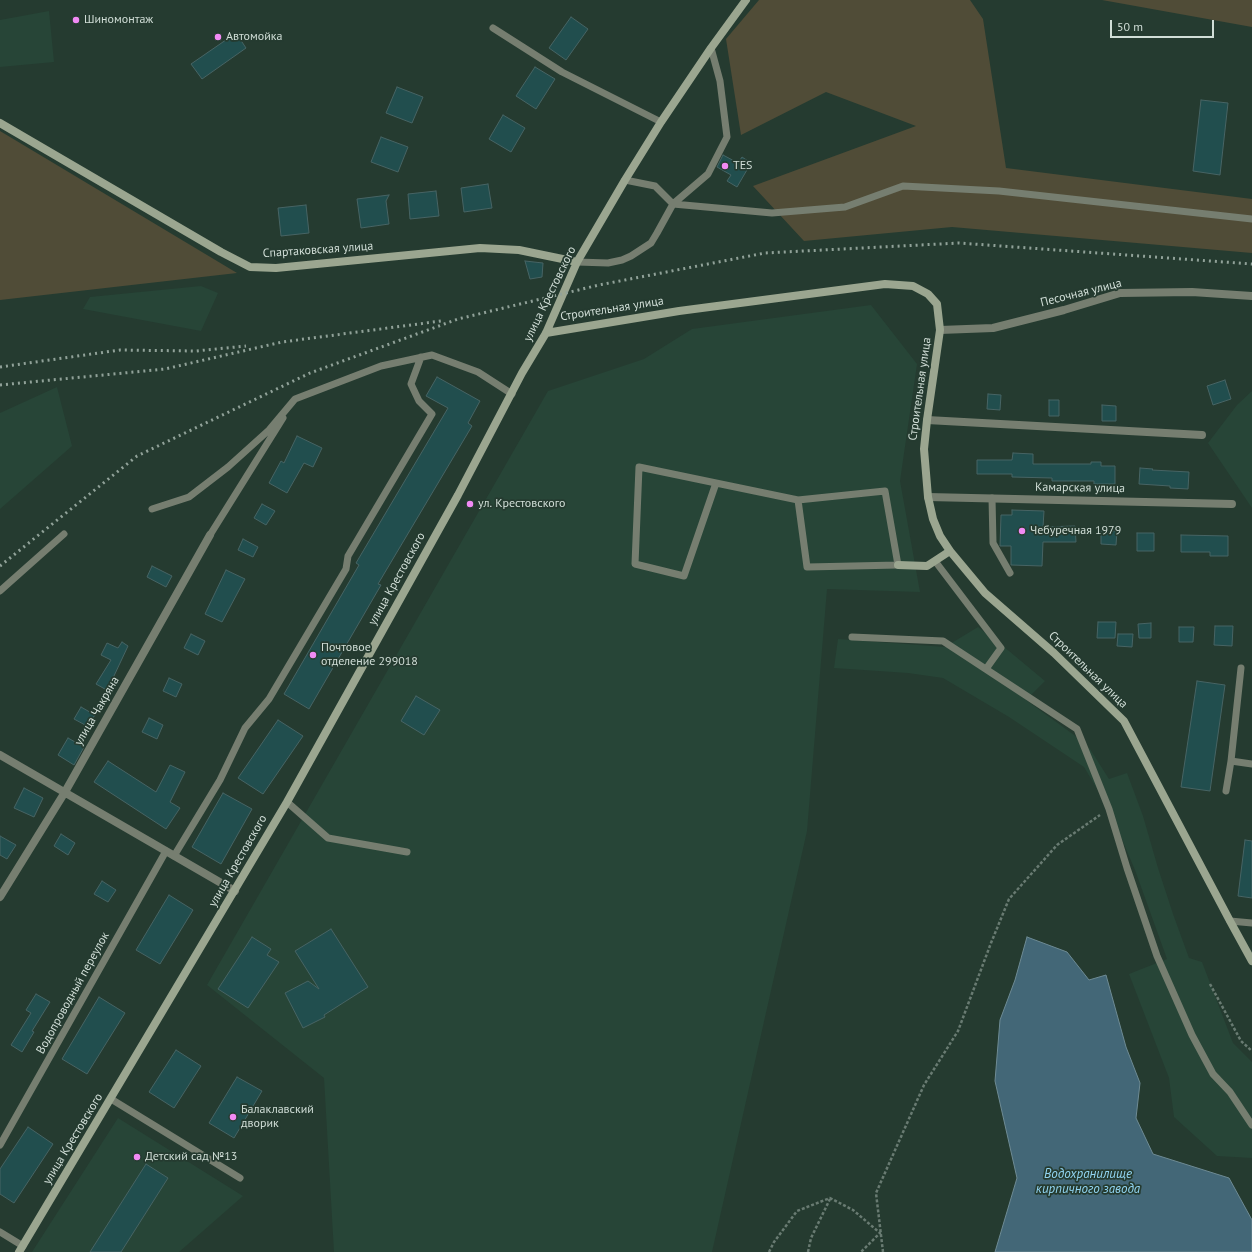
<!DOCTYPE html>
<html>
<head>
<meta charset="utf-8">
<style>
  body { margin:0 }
  #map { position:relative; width:1252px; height:1252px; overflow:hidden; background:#253b30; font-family:"PT Sans",sans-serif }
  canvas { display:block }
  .scale { position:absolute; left:1110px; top:20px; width:104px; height:18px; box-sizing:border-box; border:2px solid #d1ded7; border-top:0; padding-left:5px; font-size:12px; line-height:14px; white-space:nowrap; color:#d1ded7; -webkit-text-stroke:3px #253b30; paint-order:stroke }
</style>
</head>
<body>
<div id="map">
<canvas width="1252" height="1252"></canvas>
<div class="scale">50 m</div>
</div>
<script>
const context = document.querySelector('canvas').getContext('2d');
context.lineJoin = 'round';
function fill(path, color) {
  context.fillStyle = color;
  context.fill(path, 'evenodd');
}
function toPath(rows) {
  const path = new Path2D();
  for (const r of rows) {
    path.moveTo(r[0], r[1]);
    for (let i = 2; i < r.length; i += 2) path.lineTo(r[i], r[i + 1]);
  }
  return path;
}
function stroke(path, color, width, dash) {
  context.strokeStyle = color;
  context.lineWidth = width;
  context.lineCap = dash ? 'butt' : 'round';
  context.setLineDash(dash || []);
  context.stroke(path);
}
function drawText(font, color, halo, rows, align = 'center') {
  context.font = font + ' "PT Sans",sans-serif';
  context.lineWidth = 3.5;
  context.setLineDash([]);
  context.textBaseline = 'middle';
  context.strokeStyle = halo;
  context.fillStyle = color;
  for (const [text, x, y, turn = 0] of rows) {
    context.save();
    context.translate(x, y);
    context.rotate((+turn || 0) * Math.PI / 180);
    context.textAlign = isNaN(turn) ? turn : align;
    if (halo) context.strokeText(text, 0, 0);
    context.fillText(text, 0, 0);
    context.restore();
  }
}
const built = toPath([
  [49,11,54,62,0,67,0,20],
  [201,286,218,293,201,331,83,309,90,297],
  [871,305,917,364,900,481,920,592,827,589,807,831,712,1252,334,1252,324,1078,207,985,548,391,644,359,692,329],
  [57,387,72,446,0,509,0,413],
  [1252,391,1252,508,1208,443,1237,405],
  [978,627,1009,651,1045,681,1026,700,1074,735,1090,749,1109,779,1127,773,1143,816,1158,868,1173,914,1189,958,1202,962,1233,1043,1252,1062,1252,1158,1217,1156,1174,1117,1169,1078,1129,974,1167,959,1135,870,1109,809,1084,767,1009,717,943,678,908,673,834,668,838,639,945,647],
  [118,1118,243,1196,179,1252,32,1252]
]);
const green = toPath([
  [759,0,970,0,983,19,1006,168,1252,199,1252,253,952,227,804,241,753,186,916,126,826,92,741,135,726,39],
  [1102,0,1252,0,1252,27],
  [0,131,237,273,0,300]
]);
const water = toPath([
  [1027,937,1067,952,1089,980,1106,975,1126,1047,1140,1083,1136,1118,1153,1154,1229,1178,1252,1220,1252,1252,995,1252,1017,1178,995,1081,1000,1020,1015,980,1027,937]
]);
const building = toPath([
  [571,17,588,29,566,60,549,48,571,17],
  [236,33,246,48,202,79,191,64,236,33],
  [535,67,555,79,536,109,516,96,535,67],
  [397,87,423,97,412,123,386,113,397,87],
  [1201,100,1228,103,1220,175,1193,171,1201,100],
  [503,115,525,128,511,152,489,139,503,115],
  [381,137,408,147,398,172,371,162,381,137],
  [723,155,738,163,742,157,751,163,737,187,727,181,731,175,717,167,723,155],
  [488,184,492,208,464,212,461,188,488,184],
  [436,191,439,216,410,219,408,194,436,191],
  [389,195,386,201,389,224,361,228,357,199,389,195],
  [306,205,309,233,281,236,278,208,306,205],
  [525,261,543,263,542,277,530,279,525,261],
  [437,377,480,401,468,423,472,426,378,584,381,585,309,709,284,694,359,565,356,563,448,408,426,396,437,377],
  [1225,380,1231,399,1213,405,1207,386,1225,380],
  [988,394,1001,395,1000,410,987,409,988,394],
  [1049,400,1059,400,1059,416,1049,416,1049,400],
  [1102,405,1116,406,1116,421,1102,421,1102,405],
  [297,436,322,448,313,467,304,463,287,493,269,483,281,461,284,463,297,436],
  [1013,453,1033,454,1033,464,1091,464,1091,462,1101,462,1101,466,1115,466,1115,484,1094,484,1094,481,1052,481,1052,478,1012,477,1012,474,977,474,977,460,1012,460,1013,453],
  [1140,468,1153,469,1152,470,1189,472,1188,489,1170,488,1170,486,1139,484,1140,468],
  [262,504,275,511,266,525,254,518,262,504],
  [1012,510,1044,511,1043,527,1075,526,1076,542,1043,542,1042,566,1011,565,1011,546,1000,546,1001,515,1012,515,1012,510],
  [1101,531,1117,531,1116,545,1101,544,1101,531],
  [1137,533,1154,533,1154,551,1137,551,1137,533],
  [1181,535,1228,536,1228,556,1210,556,1210,552,1181,552,1181,535],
  [243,539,258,547,253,557,238,550,243,539],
  [152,566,172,576,166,587,147,577,152,566],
  [226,570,245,579,222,622,205,614,226,570],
  [1098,622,1116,622,1115,638,1097,638,1098,622],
  [1151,623,1151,638,1139,638,1138,624,1151,623],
  [1215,626,1233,626,1232,646,1214,645,1215,626],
  [1179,627,1194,627,1193,642,1179,642,1179,627],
  [191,634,205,641,198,655,184,648,191,634],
  [1118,634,1133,634,1132,647,1117,646,1118,634],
  [122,642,128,646,113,678,119,682,112,693,96,684,111,660,101,655,107,643,118,648,122,642],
  [169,678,182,684,176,697,163,691,169,678],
  [1197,681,1225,685,1210,791,1181,787,1197,681],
  [416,696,440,710,424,735,401,721,416,696],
  [81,707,95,715,87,726,74,719,81,707],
  [149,718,163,725,157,739,142,732,149,718],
  [278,720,303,736,263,794,238,778,278,720],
  [68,738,84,747,74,765,58,755,68,738],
  [108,761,156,792,170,765,185,772,170,802,180,808,166,829,94,782,108,761],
  [24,788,43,798,34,817,14,808,24,788],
  [223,793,252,809,221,864,192,847,223,793],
  [61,834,75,843,68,855,54,846,61,834],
  [0,836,16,845,7,859,0,855,0,836],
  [1245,840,1252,841,1252,898,1238,896,1245,840],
  [102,881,116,890,108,902,94,894,102,881],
  [169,895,193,910,160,964,136,950,169,895],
  [331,929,368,987,324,1015,325,1017,303,1028,285,993,308,981,319,989,295,951,331,929],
  [252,937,271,949,267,955,279,962,248,1008,218,989,252,937],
  [36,994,50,1002,32,1031,34,1032,22,1052,11,1045,31,1013,26,1010,36,994],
  [99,997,125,1013,87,1074,62,1059,99,997],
  [176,1050,201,1066,174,1108,149,1092,176,1050],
  [237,1077,262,1091,234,1138,209,1123,237,1077],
  [28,1127,53,1144,14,1203,0,1194,0,1169,28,1127],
  [146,1164,168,1178,121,1252,90,1252,146,1164]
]);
const path = toPath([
  [1210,984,1241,1041,1252,1051],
  [769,1252,774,1242,797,1211,830,1198,853,1210,880,1233,861,1252],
  [808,1252,811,1238,830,1199],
  [883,1252,876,1193,924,1085,958,1031,991,943,1009,899,1057,845,1100,815]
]);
const lane = toPath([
  [493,28,562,72,661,122],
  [673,204,772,213,845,207,903,186,999,191,1252,219],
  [673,204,708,174,727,137,720,81,711,48],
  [577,262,608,263,622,260,631,256,651,243,657,233,673,204,655,186,625,180],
  [716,483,684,576,635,564,639,467,716,483,798,500,807,567,898,565,885,491,798,500],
  [992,498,993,543,1010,573],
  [152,509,189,497,228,467,269,430,295,399,381,366,432,355,478,372,512,394],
  [210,535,283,418],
  [935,561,1001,648,986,669],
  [0,591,64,534],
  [852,637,943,641,1077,729,1109,809,1127,868,1157,956,1192,1035,1213,1074,1230,1092,1252,1125],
  [1241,668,1231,761,1252,764],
  [1226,791,1231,761],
  [287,802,328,838,407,852],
  [174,856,220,780,245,728,269,699,346,569,348,556,432,414,419,401,411,384,421,357],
  [1230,921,1252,923],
  [111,1099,240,1178],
  [0,1145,166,851],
  [0,1232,23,1246]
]);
const street = toPath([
  [940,330,993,328,1064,310,1120,293,1192,292,1252,296],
  [927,420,1202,435],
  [928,497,1232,504],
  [0,755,235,891],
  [0,897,65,792,210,535]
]);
const secondary = toPath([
  [0,123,221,252,250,267,276,268,480,248,519,250,577,262],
  [546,333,679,311,885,284,913,286,928,294,937,304,940,330,927,420,924,449,928,497,933,519,940,536,950,551,985,593,1054,653,1124,721,1230,921,1252,961],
  [898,565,927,566,950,551],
  [19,1252,287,802,458,495,522,373,546,333,577,262,625,180,661,122,711,48,746,0]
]);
const rail = toPath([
  [0,367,120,350,196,351,246,346],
  [0,385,165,369,282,342,441,321],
  [0,566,137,456,310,373,458,319,599,285,765,253,959,243,1252,264]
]);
const markers = [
  [76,20,4,"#f18af4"],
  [218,37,4,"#f18af4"],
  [725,166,4,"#f18af4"],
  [470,504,4,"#f18af4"],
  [1022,531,4,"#f18af4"],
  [313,655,4,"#f18af4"],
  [233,1117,4,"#f18af4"],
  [137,1157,4,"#f18af4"]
];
const poiNames = [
  ["Шиномонтаж",84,20],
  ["Автомойка",226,37],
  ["TES",733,166],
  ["ул. Крестовского",478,504],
  ["Чебуречная 1979",1030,531],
  ["Почтовое",321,648],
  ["отделение 299018",321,662],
  ["Балаклавский",241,1110],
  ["дворик",241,1124],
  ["Детский сад №13",145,1157]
];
const streetNames = [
  ["Спартаковская улица",318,250,-4],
  ["Песочная улица",1081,293,-14],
  ["улица Крестовского",550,294,-64],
  ["Строительная улица",612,309,-9],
  ["Строительная улица",920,389,-82],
  ["Камарская улица",1080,488,1],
  ["улица Крестовского",397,579,-61],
  ["Строительная улица",1088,670,44],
  ["улица Чакряна",97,711,-60],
  ["улица Крестовского",238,861,-60],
  ["Водопроводный переулок",73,993,-61],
  ["улица Крестовского",73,1139,-59]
];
const waterNames = [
  ["Водохранилище",1088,1174],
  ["кирпичного завода",1088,1189]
];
fill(built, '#274537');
fill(green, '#504c37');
fill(water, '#436777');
stroke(water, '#6e8b94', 1);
fill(building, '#214e4e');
stroke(building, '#476464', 1);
stroke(path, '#697b72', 2.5, [3, 2]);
stroke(lane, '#767e70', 7);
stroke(street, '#767e70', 8);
stroke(secondary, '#9ba690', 8);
stroke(rail, '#91a299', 3, [2, 4]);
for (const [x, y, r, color] of markers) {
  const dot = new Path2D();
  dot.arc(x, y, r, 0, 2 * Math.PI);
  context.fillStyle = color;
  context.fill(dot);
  stroke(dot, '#253b30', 1.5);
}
drawText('12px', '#d1ded7', '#253b30', poiNames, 'left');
drawText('12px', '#d1ded7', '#253b30', streetNames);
drawText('italic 13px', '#91d4f1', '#253b30', waterNames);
</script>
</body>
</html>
